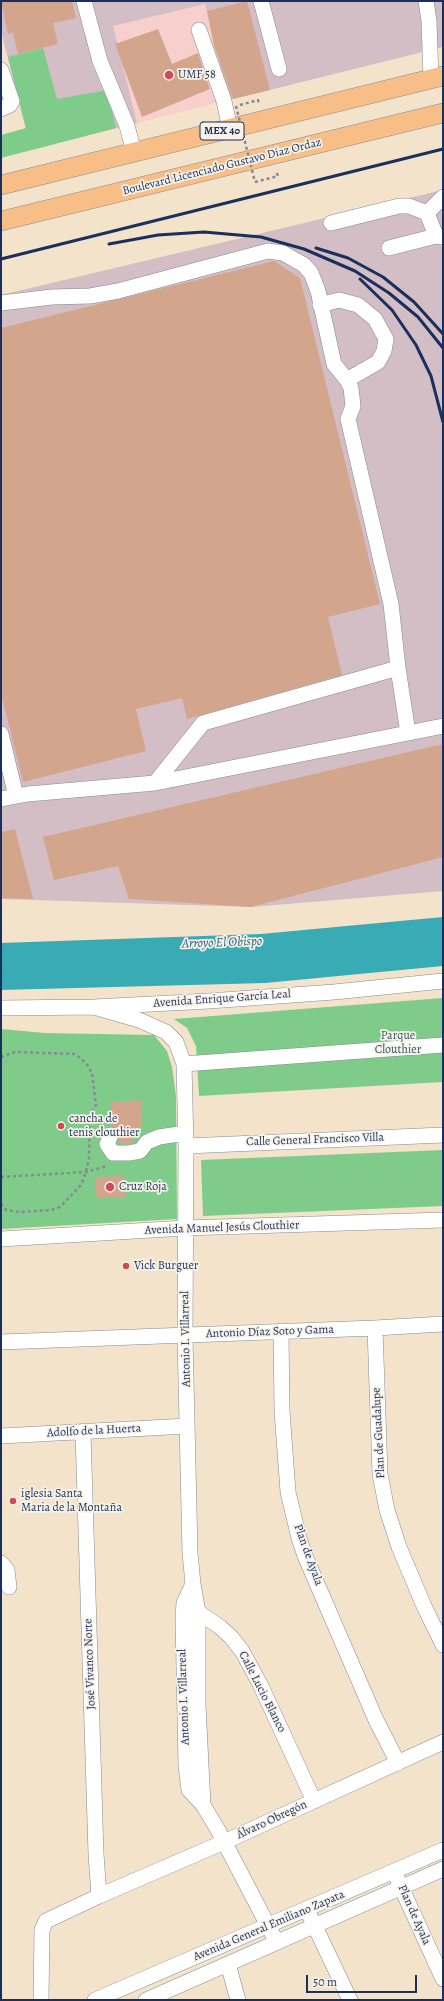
<!DOCTYPE html>
<html>
<head>
<meta charset="utf-8">
<style>
  body { margin:0 }
  #map { position:relative; width:444px; height:2001px; overflow:hidden; background:#f3e3ca; font-family:Alegreya,serif }
  canvas { display:block }
  .frame { position:absolute; inset:0; border:2px solid #1b2f5e; pointer-events:none }
  .scale { position:absolute; left:306px; top:1975px; width:111px; height:18px; box-sizing:border-box; border:2px solid #1b2f5e; border-top:0; padding-left:5px; font-size:12px; line-height:14px; white-space:nowrap; color:#1b2f5e; -webkit-text-stroke:3px #f7f3e8; paint-order:stroke }
</style>
</head>
<body>
<div id="map">
<canvas width="444" height="2001"></canvas>
<div class="frame"></div>
<div class="scale">50 m</div>
</div>
<script>
const context = document.querySelector('canvas').getContext('2d');
context.lineJoin = 'round';
function fill(path, color) {
  context.fillStyle = color;
  context.fill(path, 'evenodd');
}
function toPath(rows) {
  const path = new Path2D();
  for (const r of rows) {
    path.moveTo(r[0], r[1]);
    for (let i = 2; i < r.length; i += 2) path.lineTo(r[i], r[i + 1]);
  }
  return path;
}
function stroke(path, color, width, dash) {
  context.strokeStyle = color;
  context.lineWidth = width;
  context.lineCap = dash ? 'butt' : 'round';
  context.setLineDash(dash || []);
  context.stroke(path);
}
function drawText(font, color, halo, rows, align = 'center') {
  context.font = font + ' Alegreya,serif';
  context.lineWidth = 3.5;
  context.setLineDash([]);
  context.textBaseline = 'middle';
  context.strokeStyle = halo;
  context.fillStyle = color;
  for (const [text, x, y, turn = 0] of rows) {
    context.save();
    context.translate(x, y);
    context.rotate((+turn || 0) * Math.PI / 180);
    context.textAlign = isNaN(turn) ? turn : align;
    if (halo) context.strokeText(text, 0, 0);
    context.fillText(text, 0, 0);
    context.restore();
  }
}
const built = toPath([
  [205,4,229,100,137,123,112,26]
]);
const industrial = toPath([
  [1,1,443,1,443,47,229,100,205,4,113,26,137,123,31,150,1,31],
  [443,190,443,891,251,907,1,899,1,295]
]);
const green = toPath([
  [43,48,57,99,107,90,116,128,1,158,1,135,26,128,8,57],
  [443,998,443,1082,199,1096,196,1046,187,1028,174,1019],
  [1,1029,45,1033,154,1035,167,1051,172,1067,176,1096,177,1219,1,1229],
  [443,1150,443,1206,203,1216,201,1160]
]);
const water = toPath([
  [443,917,443,966,265,983,1,990,1,943,261,934]
]);
const building = toPath([
  [1,1,72,1,76,18,53,23,58,44,18,54,13,32,8,34],
  [247,1,270,90,233,99,214,46,207,11],
  [158,29,172,64,198,53,210,89,142,117,115,44],
  [274,261,300,278,380,604,328,617,342,675,187,719,182,698,136,709,146,751,23,782,1,693,1,328],
  [443,744,443,857,251,907,129,899,118,866,54,880,43,837],
  [15,829,33,899,1,898,1,832],
  [141,1100,142,1128,132,1128,133,1143,118,1144,120,1134,118,1129,112,1126,111,1102],
  [124,1176,125,1197,96,1198,95,1177]
]);
const path = toPath([
  [240,105,258,100,259,105],
  [255,182,278,176,276,171],
  [1,1057,15,1052,75,1054,86,1063,92,1073,96,1105,90,1116,89,1159,86,1172,81,1185,60,1207,51,1210,20,1212,6,1210,1,1204],
  [1,1177,86,1172,107,1166]
]);
const minor = toPath([
  [84,1,100,61,127,126,134,152],
  [261,1,279,69],
  [426,1,429,21,431,79],
  [199,30,224,101,230,129],
  [1,70,12,101,10,105,1,109],
  [331,223,399,206,409,206,427,213],
  [436,236,427,213,443,197],
  [389,248,436,236,443,237],
  [1,303,52,297,90,296,118,291,268,251,283,253,304,265,311,273,318,291,334,364,347,380,351,388,353,406,348,419,391,604,398,668,408,733],
  [320,305,339,300,358,305,375,319,386,339,384,351,378,362,347,380],
  [1,734,16,796],
  [155,783,203,723,398,668],
  [1,799,28,794,155,783,443,726],
  [94,1007,139,1020,166,1032,176,1042,184,1064,186,1146,185,1336,190,1553,193,1584,198,1612,198,1705,203,1805],
  [1,1008,94,1007,209,1001,334,992,443,981],
  [184,1064,443,1045],
  [111,1135,107,1144,113,1153,129,1153,140,1151,147,1142,159,1137,186,1133],
  [186,1146,443,1135],
  [1,1239,185,1228,443,1220],
  [375,1328,380,1474,387,1510,399,1547,424,1606,443,1645],
  [281,1331,282,1411,288,1492,299,1538,305,1556,376,1720,398,1763],
  [1,1342,375,1328,443,1324],
  [83,1433,96,1854,99,1896],
  [1,1436,187,1426],
  [1,1563,7,1570,9,1587],
  [193,1584,184,1603,183,1617,186,1766,189,1790,203,1805,218,1830,276,1941],
  [192,1608,220,1627,231,1637,242,1651,260,1684,314,1801],
  [397,1878,443,1979],
  [310,1916,350,2000],
  [228,1964,238,2000],
  [41,2000,42,1930,46,1921,99,1896,224,1842,443,1742],
  [95,2000,443,1850],
  [146,2000,443,1869]
]);
const major = toPath([
  [1,185,443,76],
  [1,221,443,113]
]);
const rail = toPath([
  [109,244,158,235,204,232,261,237,304,249,355,271,389,293,418,317,443,348],
  [316,248,348,258,383,277,414,302,443,334],
  [1,259,443,149],
  [360,279,392,310,416,345,431,376,443,422]
]);
const pathBridge = toPath([
  [236,106,255,182]
]);
const markers = [
  [169,75,5,"#d1495b"],
  [61,1126,4,"#d1495b"],
  [110,1187,5,"#d1495b"],
  [126,1266,4,"#d1495b"],
  [13,1501,4,"#d1495b"]
];
const shields = [
  [222,131,44]
];
const shieldNames = [
  ["MEX 40",222,131]
];
const poiNames = [
  ["UMF 58",178,75],
  ["cancha de",69,1119],
  ["tenis clouthier",69,1133],
  ["Cruz Roja",119,1187],
  ["Vick Burguer",134,1266],
  ["iglesia Santa",21,1494],
  ["Maria de la Montaña",21,1508]
];
const streetNames = [
  ["Boulevard Licenciado Gustavo Díaz Ordaz",222,167,-14],
  ["Avenida Enrique García Leal",222,999,-4],
  ["Calle General Francisco Villa",315,1140,-2],
  ["Avenida Manuel Jesús Clouthier",222,1228,-2],
  ["Antonio Díaz Soto y Gama",270,1332,-2],
  ["Antonio I. Villarreal",186,1339,-91],
  ["Adolfo de la Huerta",94,1431,-3],
  ["Plan de Guadalupe",379,1433,-93],
  ["Plan de Ayala",308,1555,70],
  ["José Vivanco Norte",90,1664,-92],
  ["Calle Lucio Blanco",262,1692,63],
  ["Antonio I. Villarreal",184,1697,-92],
  ["Álvaro Obregón",272,1820,-25],
  ["Plan de Ayala",414,1915,66],
  ["Avenida General Emiliano Zapata",269,1926,-23]
];
const parkNames = [
  ["Parque",398,1036],
  ["Clouthier",398,1050]
];
const waterNames = [
  ["Arroyo El Obispo",222,943,-2]
];
fill(built, '#f7d0ce');
fill(industrial, '#d2bec4');
fill(green, '#7fcc8a');
fill(water, '#39abb4');
fill(building, '#d3a58c');
stroke(minor, '#878994', 16);
stroke(major, '#878994', 20);
stroke(path, '#878994', 2.5, [3, 3]);
stroke(minor, '#fff', 15);
stroke(major, '#f7be88', 19);
stroke(rail, '#1b2f5e', 3);
stroke(pathBridge, '#878994', 2.5, [3, 3]);
for (const [x, y, r, color] of markers) {
  const dot = new Path2D();
  dot.arc(x, y, r, 0, 2 * Math.PI);
  context.fillStyle = color;
  context.fill(dot);
  stroke(dot, '#f7f3e8', 1.5);
}
for (const [x, y, w] of shields) {
  const box = new Path2D();
  box.roundRect(x - w / 2, y - 9, w, 18, 3);
  context.fillStyle = '#f7f3e8';
  context.fill(box);
  stroke(box, '#1b2f5e', 1);
}
drawText('bold 11px', '#1b2f5e', null, shieldNames);
drawText('12px', '#1b2f5e', '#f7f3e8', poiNames, 'left');
drawText('12px', '#1b2f5e', '#f7f3e8', streetNames);
drawText('12px', '#345669', '#f7f3e8', parkNames);
drawText('italic 13px', '#265a7c', '#f7f3e8', waterNames);
</script>
</body>
</html>
